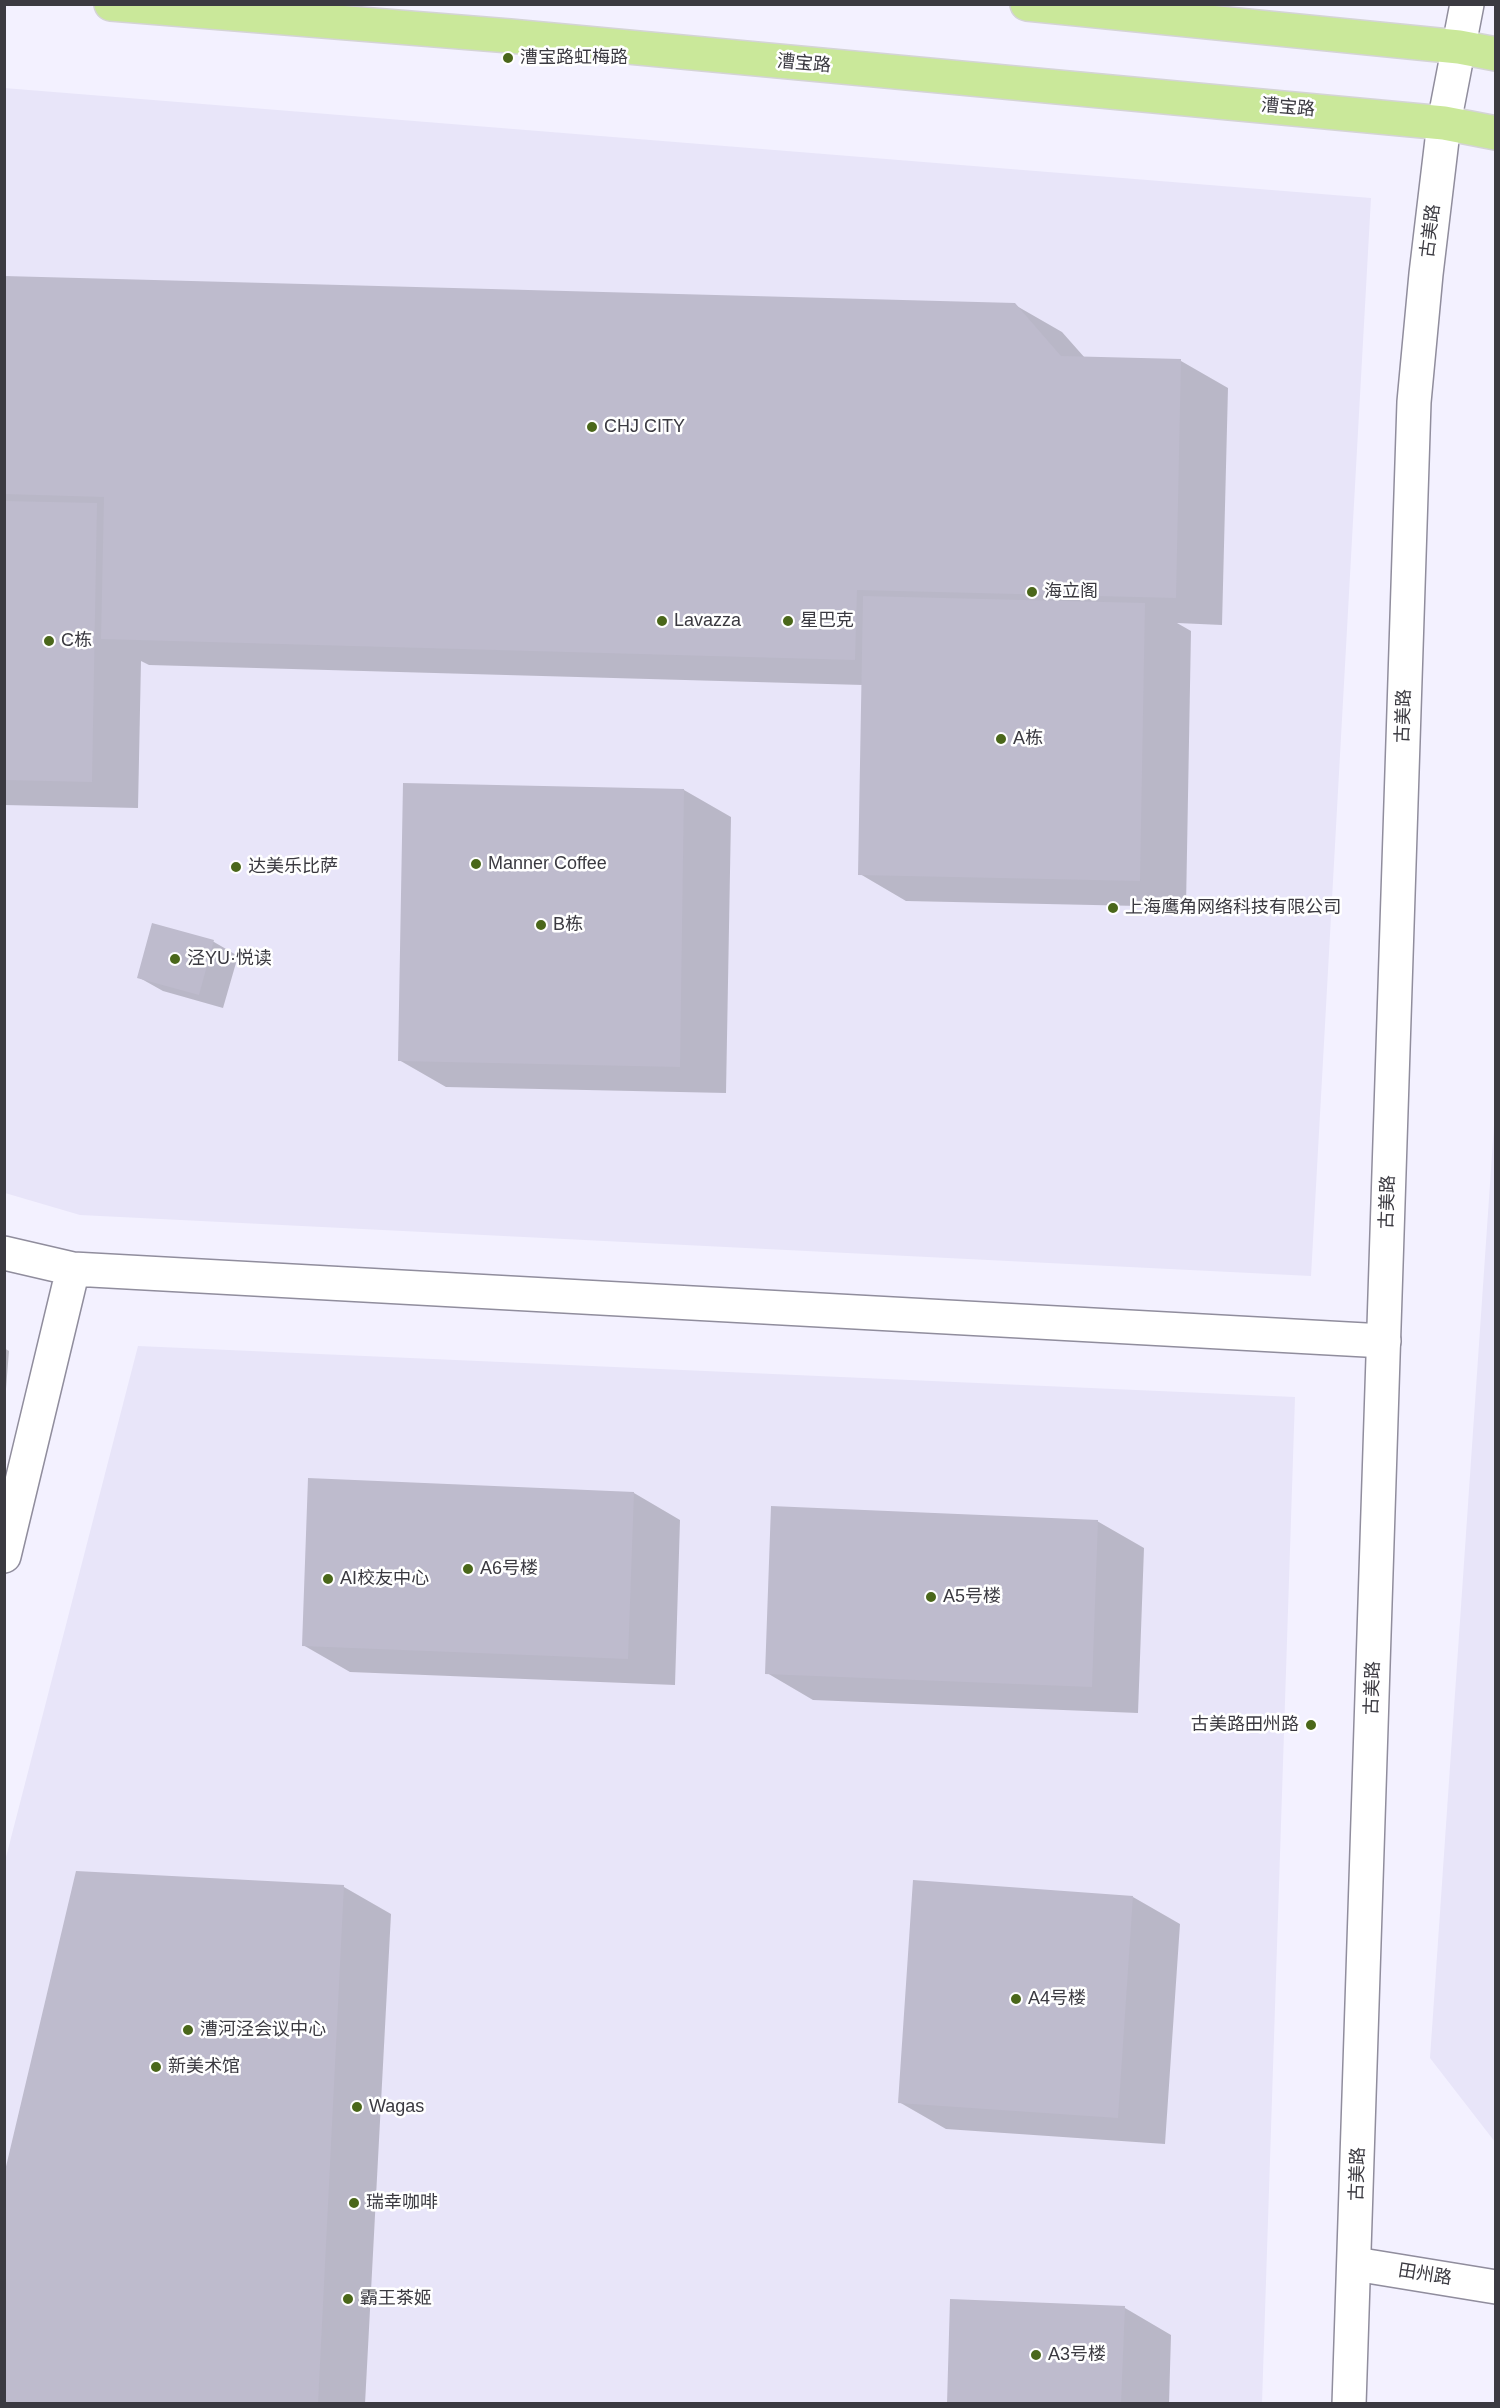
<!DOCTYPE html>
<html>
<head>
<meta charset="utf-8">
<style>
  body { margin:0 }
  #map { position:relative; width:1500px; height:2408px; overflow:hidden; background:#f3f1ff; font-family:Arial,sans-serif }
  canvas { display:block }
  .frame { position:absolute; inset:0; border:6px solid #3b3a41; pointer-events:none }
</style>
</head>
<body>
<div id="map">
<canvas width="1500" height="2408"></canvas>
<div class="frame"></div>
</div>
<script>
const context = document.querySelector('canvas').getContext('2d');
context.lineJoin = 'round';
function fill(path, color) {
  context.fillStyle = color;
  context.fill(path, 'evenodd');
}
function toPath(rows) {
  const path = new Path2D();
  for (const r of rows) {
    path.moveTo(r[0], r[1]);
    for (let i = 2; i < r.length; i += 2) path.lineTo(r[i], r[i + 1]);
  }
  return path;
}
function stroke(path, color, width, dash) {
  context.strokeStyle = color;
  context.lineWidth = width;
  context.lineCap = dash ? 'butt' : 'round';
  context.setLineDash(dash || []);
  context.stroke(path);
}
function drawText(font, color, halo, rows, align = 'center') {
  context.font = font + ' Arial,"Noto Sans SC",sans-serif';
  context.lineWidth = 5;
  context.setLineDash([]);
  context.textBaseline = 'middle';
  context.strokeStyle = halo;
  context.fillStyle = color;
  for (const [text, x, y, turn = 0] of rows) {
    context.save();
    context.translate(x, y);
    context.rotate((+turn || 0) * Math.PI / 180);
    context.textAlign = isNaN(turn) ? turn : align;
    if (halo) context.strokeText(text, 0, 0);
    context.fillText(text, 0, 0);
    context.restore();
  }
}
const built = toPath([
  [4,88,1371,198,1311,1276,80,1215,5,1193],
  [1495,1111,1495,2142,1430,2058],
  [138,1346,1295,1397,1262,2403,5,2404,5,1861]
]);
const shadow = toPath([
  [4,278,1015,305,1062,332,1085,358,1181,361,1228,388,1222,625,1177,623,1191,631,1186,907,906,901,860,874,863,685,149,665,141,661,138,808,4,805],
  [404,784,684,790,731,817,726,1093,446,1087,399,1060],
  [153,925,214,942,238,956,223,1008,163,991,138,977],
  [4,1348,9,1351,4,1414],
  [634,1493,680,1520,675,1685,350,1672,303,1645],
  [1097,1521,1144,1548,1138,1713,813,1700,767,1673],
  [77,1873,344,1887,391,1914,365,2404,4,2404],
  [1133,1897,1180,1924,1165,2144,946,2129,899,2102],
  [1125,2308,1171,2335,1169,2404,948,2404]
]);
const building = toPath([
  [4,276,1015,303,1061,356,1181,359,1176,598,857,590,855,660,101,639,104,497,4,494],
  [4,501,97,503,92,782,4,780],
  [863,596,1145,603,1140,881,858,875],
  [403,783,684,789,680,1067,398,1061],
  [152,923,214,940,199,995,137,978],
  [308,1478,634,1492,628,1659,302,1646],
  [771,1506,1098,1520,1092,1687,765,1674],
  [76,1871,344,1885,318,2404,4,2404,4,2175],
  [913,1880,1133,1896,1118,2118,898,2103],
  [950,2299,1125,2306,1121,2404,947,2404]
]);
const street = toPath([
  [1444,123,1467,4],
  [4,1253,73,1269,1384,1341],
  [4,1556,73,1269],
  [1355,2264,1496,2287]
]);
const secondary = toPath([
  [1349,2404,1414,402,1426,274,1444,123]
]);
const primary = toPath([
  [111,4,510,36,1444,123,1496,133],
  [1027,4,1459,47,1496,54]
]);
const markers = [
  [508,58,6,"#4a671a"],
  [592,427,6,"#4a671a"],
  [1032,592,6,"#4a671a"],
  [662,621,6,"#4a671a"],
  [788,621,6,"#4a671a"],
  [49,641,6,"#4a671a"],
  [1001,739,6,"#4a671a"],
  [476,864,6,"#4a671a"],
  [236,867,6,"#4a671a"],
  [1113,908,6,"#4a671a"],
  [541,925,6,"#4a671a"],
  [175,959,6,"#4a671a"],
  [468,1569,6,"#4a671a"],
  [328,1579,6,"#4a671a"],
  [931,1597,6,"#4a671a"],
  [1311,1725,6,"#4a671a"],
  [1016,1999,6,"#4a671a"],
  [188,2030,6,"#4a671a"],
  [156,2067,6,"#4a671a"],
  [357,2107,6,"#4a671a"],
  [354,2203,6,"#4a671a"],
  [348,2299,6,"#4a671a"],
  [1036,2355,6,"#4a671a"]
];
const poiNames = [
  ["漕宝路虹梅路",520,58],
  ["CHJ CITY",604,427],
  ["海立阁",1044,592],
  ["Lavazza",674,621],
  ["星巴克",800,621],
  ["C栋",61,641],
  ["A栋",1013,739],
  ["Manner Coffee",488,864],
  ["达美乐比萨",248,867],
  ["上海鹰角网络科技有限公司",1125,908],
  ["B栋",553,925],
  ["泾YU·悦读",187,959],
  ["A6号楼",480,1569],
  ["AI校友中心",340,1579],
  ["A5号楼",943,1597],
  ["古美路田州路",1299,1725,"right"],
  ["A4号楼",1028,1999],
  ["漕河泾会议中心",200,2030],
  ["新美术馆",168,2067],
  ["Wagas",369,2107],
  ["瑞幸咖啡",366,2203],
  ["霸王茶姬",360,2299],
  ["A3号楼",1048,2355]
];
const streetNames = [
  ["漕宝路",804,64,5],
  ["漕宝路",1288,108,5],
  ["古美路",1431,231,-83],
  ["古美路",1404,716,-88],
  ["古美路",1388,1202,-88],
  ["古美路",1373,1688,-88],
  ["古美路",1358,2174,-88],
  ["田州路",1425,2275,9]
];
fill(built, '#e8e5f9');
fill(shadow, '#0003');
fill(building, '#bebbcd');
stroke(street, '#908d9d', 36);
stroke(secondary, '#908d9d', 36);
stroke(primary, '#d4d4d5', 36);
stroke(street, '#fff', 33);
stroke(secondary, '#fff', 33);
stroke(primary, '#cae89a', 33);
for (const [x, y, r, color] of markers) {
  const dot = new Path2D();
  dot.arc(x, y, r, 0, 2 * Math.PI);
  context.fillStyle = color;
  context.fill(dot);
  stroke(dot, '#fff', 2);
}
drawText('18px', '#3b3a41', '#fff', poiNames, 'left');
drawText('18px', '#3b3a41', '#fff', streetNames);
</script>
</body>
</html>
